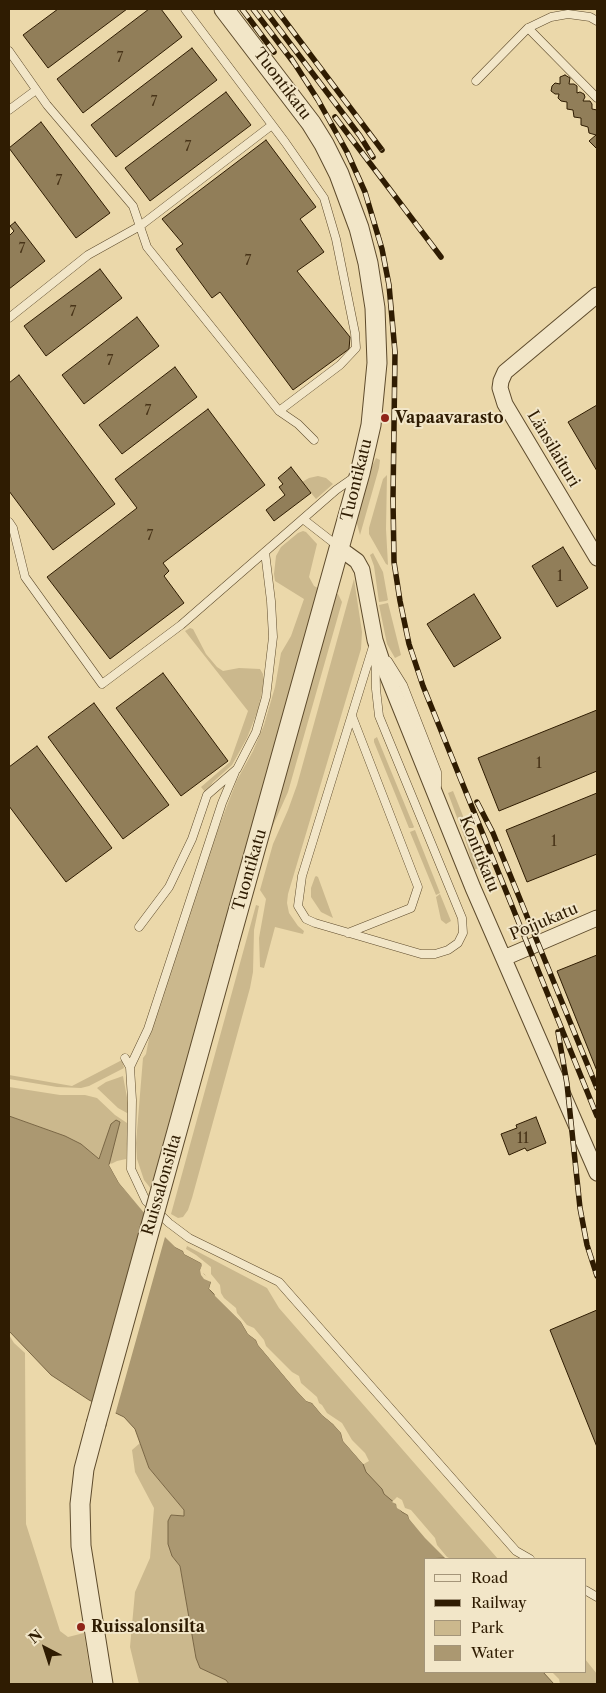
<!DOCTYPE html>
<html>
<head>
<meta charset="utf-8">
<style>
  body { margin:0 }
  #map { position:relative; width:606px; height:1693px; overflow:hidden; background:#ebd8aa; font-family:"Libre Caslon Text",serif }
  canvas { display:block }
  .frame { position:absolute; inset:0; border:10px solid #2f1c02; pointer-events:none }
  .legend { position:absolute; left:424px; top:1558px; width:162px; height:115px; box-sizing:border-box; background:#f2e6c8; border:1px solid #a49579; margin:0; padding:6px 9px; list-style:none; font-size:15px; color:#2f1c02 }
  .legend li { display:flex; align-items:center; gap:10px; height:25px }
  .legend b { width:25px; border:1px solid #a49579 }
  .north { position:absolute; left:20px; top:1623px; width:50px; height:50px; -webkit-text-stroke:4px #f2e6c8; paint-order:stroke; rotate:320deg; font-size:14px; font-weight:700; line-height:20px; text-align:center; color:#2f1c02 }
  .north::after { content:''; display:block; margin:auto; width:18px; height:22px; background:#2f1c02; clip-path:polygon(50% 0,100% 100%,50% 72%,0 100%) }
</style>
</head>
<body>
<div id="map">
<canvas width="606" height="1693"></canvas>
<div class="frame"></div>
<ul class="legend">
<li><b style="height:6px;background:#f2e6c8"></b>Road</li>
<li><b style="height:6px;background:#2f1c02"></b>Railway</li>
<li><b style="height:14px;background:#cbb88d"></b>Park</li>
<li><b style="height:14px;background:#ab9871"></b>Water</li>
</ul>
<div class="north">N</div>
</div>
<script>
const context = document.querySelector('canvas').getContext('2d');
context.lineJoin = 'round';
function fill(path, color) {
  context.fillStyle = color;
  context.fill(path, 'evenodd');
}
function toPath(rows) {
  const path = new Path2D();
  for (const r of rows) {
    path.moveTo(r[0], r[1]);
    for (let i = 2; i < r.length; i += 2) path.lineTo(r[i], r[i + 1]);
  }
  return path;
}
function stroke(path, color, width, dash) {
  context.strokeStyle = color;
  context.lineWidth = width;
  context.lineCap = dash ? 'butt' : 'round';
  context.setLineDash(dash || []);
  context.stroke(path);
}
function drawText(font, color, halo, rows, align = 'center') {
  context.font = font + ' "Libre Caslon Text",serif';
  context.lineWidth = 4;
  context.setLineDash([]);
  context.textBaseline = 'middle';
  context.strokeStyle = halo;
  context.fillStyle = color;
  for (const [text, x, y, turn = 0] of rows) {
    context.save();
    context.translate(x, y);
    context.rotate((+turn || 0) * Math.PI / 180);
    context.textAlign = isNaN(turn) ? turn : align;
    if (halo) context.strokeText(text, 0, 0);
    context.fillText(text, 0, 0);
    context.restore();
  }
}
const green = toPath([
  [376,458,380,460,379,468,360,535,356,520,367,477],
  [387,475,386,529,388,565,386,564,369,534,369,528,383,479],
  [318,476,326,478,333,484,316,499,302,482,309,478],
  [303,531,306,532,317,544,309,577,314,586,320,589,152,1190,144,1180,137,1159,136,1143,143,1058,146,1054,152,1023,216,834,237,780,253,751,264,725,275,687,281,653,291,636,304,599,275,581,274,574,276,556,281,547,298,533],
  [373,553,383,572,388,600,386,601,379,602,374,566,370,555],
  [354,579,362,632,361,649,288,894,287,903,289,913,298,926,304,931,303,934,275,927,264,968,260,967,259,938,266,899,260,890,273,844,288,810,297,785],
  [334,594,338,594,342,602,288,792,266,841],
  [388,603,401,655,395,658,387,644,379,605],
  [190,628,193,629,206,654,217,667,223,671,239,668,260,669,263,674,264,682,258,710,247,738,232,765,213,782,206,793,201,787,230,762,248,711,185,631],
  [377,737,414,827,413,828,409,828,374,742,374,739],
  [453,791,483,866,474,870,466,842,448,793],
  [415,830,440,893,436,895,410,832],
  [316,876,318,877,333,918,321,912,311,897,311,888,315,877],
  [440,894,451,921,446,924,441,920,436,897],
  [256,905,259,906,254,930,253,972,250,988,192,1198,188,1210,183,1217,178,1218,171,1214],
  [122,1060,124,1068,89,1086,81,1088,57,1087,9,1079,9,1075,72,1086],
  [123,1076,128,1103,129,1112,127,1113,118,1108,97,1088,106,1082],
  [9,1087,60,1095,85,1095,97,1098,115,1115,127,1123,128,1128,126,1159,117,1161,109,1165,111,1152,104,1146,99,1159,81,1144,65,1136,9,1116],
  [187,1246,267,1288,279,1308,498,1559,451,1559,447,1557,437,1545,435,1538,411,1510,405,1508,402,1500,397,1497,392,1502,384,1494,360,1466,369,1461,365,1453,352,1440,342,1423,327,1413,322,1405,319,1403,317,1397,301,1383,299,1376,292,1372,266,1346,264,1340,254,1328,247,1325,237,1313,236,1308,224,1298,221,1293,220,1285,211,1274,211,1267,196,1255,186,1249],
  [9,1335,14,1343,25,1353,26,1524,60,1631,68,1637,84,1633,92,1684,9,1684],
  [140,1443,149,1468,184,1510,184,1516,171,1515,168,1521,168,1531,172,1556,180,1566,196,1658,217,1675,226,1680,229,1684,139,1684,130,1647,135,1592,150,1558,154,1508,135,1472,132,1450],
  [585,1659,597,1674,597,1684,560,1684,559,1679,552,1672,585,1672]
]);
const water = toPath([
  [9,1116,65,1136,81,1144,99,1159,111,1124,116,1120,120,1122,109,1165,119,1183,175,1247,183,1251,184,1254,201,1263,203,1265,200,1270,211,1282,209,1289,241,1322,248,1334,256,1340,258,1345,295,1389,306,1401,312,1403,322,1415,333,1424,341,1433,343,1441,363,1464,366,1472,382,1489,384,1494,396,1504,402,1512,408,1515,409,1519,446,1558,425,1559,425,1672,543,1672,554,1684,229,1684,226,1680,200,1668,196,1658,180,1566,172,1556,168,1544,168,1521,171,1515,184,1516,184,1510,149,1468,135,1429,124,1417,89,1400,51,1375,9,1331,9,1116]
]);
const pier = toPath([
  [111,1163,121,1182,168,1236,186,1252,203,1261,205,1265,203,1271,204,1274,213,1281,212,1288,216,1290,217,1295,243,1321,249,1332,258,1338,260,1343,297,1388,307,1399,313,1401,324,1413,335,1422,343,1431,345,1440,365,1463,363,1464,343,1441,341,1433,333,1424,322,1415,312,1403,306,1401,295,1389,258,1345,256,1340,248,1334,241,1322,215,1296,214,1292,209,1289,211,1282,204,1279,201,1275,200,1270,202,1265,201,1263,184,1254,183,1251,175,1247,165,1237,115,1415,93,1404,145,1214,119,1183,109,1165],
  [394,1500,398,1502,400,1507,403,1510,409,1513,411,1518,448,1559,446,1559,425,1538,409,1519,408,1515,397,1508,396,1504,392,1502]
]);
const building = toPath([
  [58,9,127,9,48,68,23,35,58,9],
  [149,9,161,9,182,37,83,113,57,79,149,9],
  [192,48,217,80,116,157,91,125,192,48],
  [565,75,570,78,569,84,574,84,577,86,577,93,580,92,584,94,585,97,583,101,590,101,592,104,592,109,597,110,597,149,589,141,596,135,589,133,588,127,581,125,581,118,574,117,573,110,567,109,567,102,561,101,558,98,559,94,555,94,551,91,552,86,555,83,560,84,560,77,565,75],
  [226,92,251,125,150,201,125,168,226,92],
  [41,122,110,213,76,238,9,148,41,122],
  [266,140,316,207,300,219,324,252,297,271,350,337,349,349,293,390,220,292,212,298,176,249,183,244,162,219,266,140],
  [15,222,45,261,9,289,9,236,14,231,10,226,15,222],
  [100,269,122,298,46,356,24,326,100,269],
  [137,317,159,346,84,404,62,375,137,317],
  [175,367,197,397,122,454,99,425,175,367],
  [19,375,115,504,53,550,9,491,9,383,19,375],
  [597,405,597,471,568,422,597,405],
  [208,409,265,485,163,563,169,571,164,576,184,603,110,659,47,577,137,508,115,479,208,409],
  [291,467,311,493,274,521,266,510,285,495,279,487,283,484,278,478,291,467],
  [563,547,588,588,557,607,532,566,563,547],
  [474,594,501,638,454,667,427,624,474,594],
  [163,673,228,761,181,796,116,708,163,673],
  [94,703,169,805,123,839,48,737,94,703],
  [597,710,597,771,499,811,478,758,597,710],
  [37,746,112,848,66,882,9,806,9,767,37,746],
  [597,793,597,854,527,882,506,830,597,793],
  [597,955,597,1071,557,971,597,955],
  [536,1117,546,1143,527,1151,525,1148,509,1155,501,1134,517,1128,516,1125,536,1117],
  [597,1310,597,1447,550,1330,597,1310]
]);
const service = toPath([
  [185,9,285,142,324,198,336,239,355,333,356,348,340,365,279,411],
  [528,28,597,98],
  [9,51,47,105,133,206,147,247,279,411,298,424,314,440],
  [476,81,528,28,551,17,568,14,590,17,597,21],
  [9,110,36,90],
  [9,318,88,255,140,226,272,125],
  [303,519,339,547],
  [9,522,13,528,25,577,102,684,181,625,336,490,356,476],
  [375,640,376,689,379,716,462,918,463,933,458,943,448,950,435,954,421,954,315,923,306,919,298,906,302,876,375,640],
  [388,661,403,685,437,772,437,786],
  [139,927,169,887,192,839,207,795,237,769,256,732,266,697,273,637,271,601,265,552],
  [348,933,411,908,418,887,352,716],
  [125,1058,130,1067,132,1100,131,1169,146,1201,169,1223,189,1238,279,1282,516,1551,530,1559],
  [130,1067,148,1029,222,803,235,772],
  [585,1590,597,1597]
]);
const minor = toPath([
  [597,295,505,372,501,381,500,388,505,404,597,558],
  [339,548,357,561,362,570,375,640,384,667,473,888,597,1173],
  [504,958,597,918]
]);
const tertiary = toPath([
  [224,9,311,123,324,144,339,174,359,228,368,263,375,308,377,363,371,425,360,473,228,947],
  [96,1424,84,1469,80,1504,81,1546,103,1684]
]);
const rail = toPath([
  [242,9,274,52],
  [253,9,294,63],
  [264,9,360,136,373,157],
  [276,9,382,150],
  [291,58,318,100,347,152,365,192,382,249,389,285,395,352,393,499,394,562,400,601,409,644,423,686,597,1116],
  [335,117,441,257],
  [477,802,493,833,597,1088],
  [558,1032,567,1084,580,1208,587,1245,597,1276]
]);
const tertiaryBridge = toPath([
  [96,1424,228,947]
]);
const markers = [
  [385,418,5,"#8f2418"],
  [81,1627,5,"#8f2418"]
];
const numberNames = [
  ["7",120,58],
  ["7",154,102],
  ["7",188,147],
  ["7",59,181],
  ["7",22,249],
  ["7",248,261],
  ["7",73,312],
  ["7",110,361],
  ["7",148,411],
  ["7",150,536],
  ["1",560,577],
  ["1",539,764],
  ["1",554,842],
  ["11",523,1139]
];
const streetNames = [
  ["Tuontikatu",282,84,53],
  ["Länsilaituri",553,449,59],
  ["Tuontikatu",357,480,-76],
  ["Konttikatu",479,854,68],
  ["Tuontikatu",250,870,-74],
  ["Poijukatu",544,922,-23],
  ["Ruissalonsilta",162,1185,-74]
];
const poiNames = [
  ["Vapaavarasto",395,418],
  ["Ruissalonsilta",91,1627]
];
fill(green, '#cbb88d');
fill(water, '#ab9871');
stroke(water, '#796645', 1);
fill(pier, '#ebd8aa');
fill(building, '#917e59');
stroke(building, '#2f1c02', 1);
stroke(service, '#5e4b2c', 9);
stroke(minor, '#5e4b2c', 17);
stroke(tertiary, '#5e4b2c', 21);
stroke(service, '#f2e6c8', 8);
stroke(minor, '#f2e6c8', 15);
stroke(tertiary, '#f2e6c8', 19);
stroke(rail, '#2f1c02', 5.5);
stroke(rail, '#f2e6c8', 4, [11]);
stroke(tertiaryBridge, '#5e4b2c', 21, []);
stroke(tertiaryBridge, '#f2e6c8', 19);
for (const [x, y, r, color] of markers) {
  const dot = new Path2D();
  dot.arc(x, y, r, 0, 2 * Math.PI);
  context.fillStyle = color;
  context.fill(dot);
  stroke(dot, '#f2e6c8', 2);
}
drawText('14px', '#483418', null, numberNames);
drawText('16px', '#2f1c02', '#f2e6c8', streetNames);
drawText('bold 16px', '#2f1c02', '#f2e6c8', poiNames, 'left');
</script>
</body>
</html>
